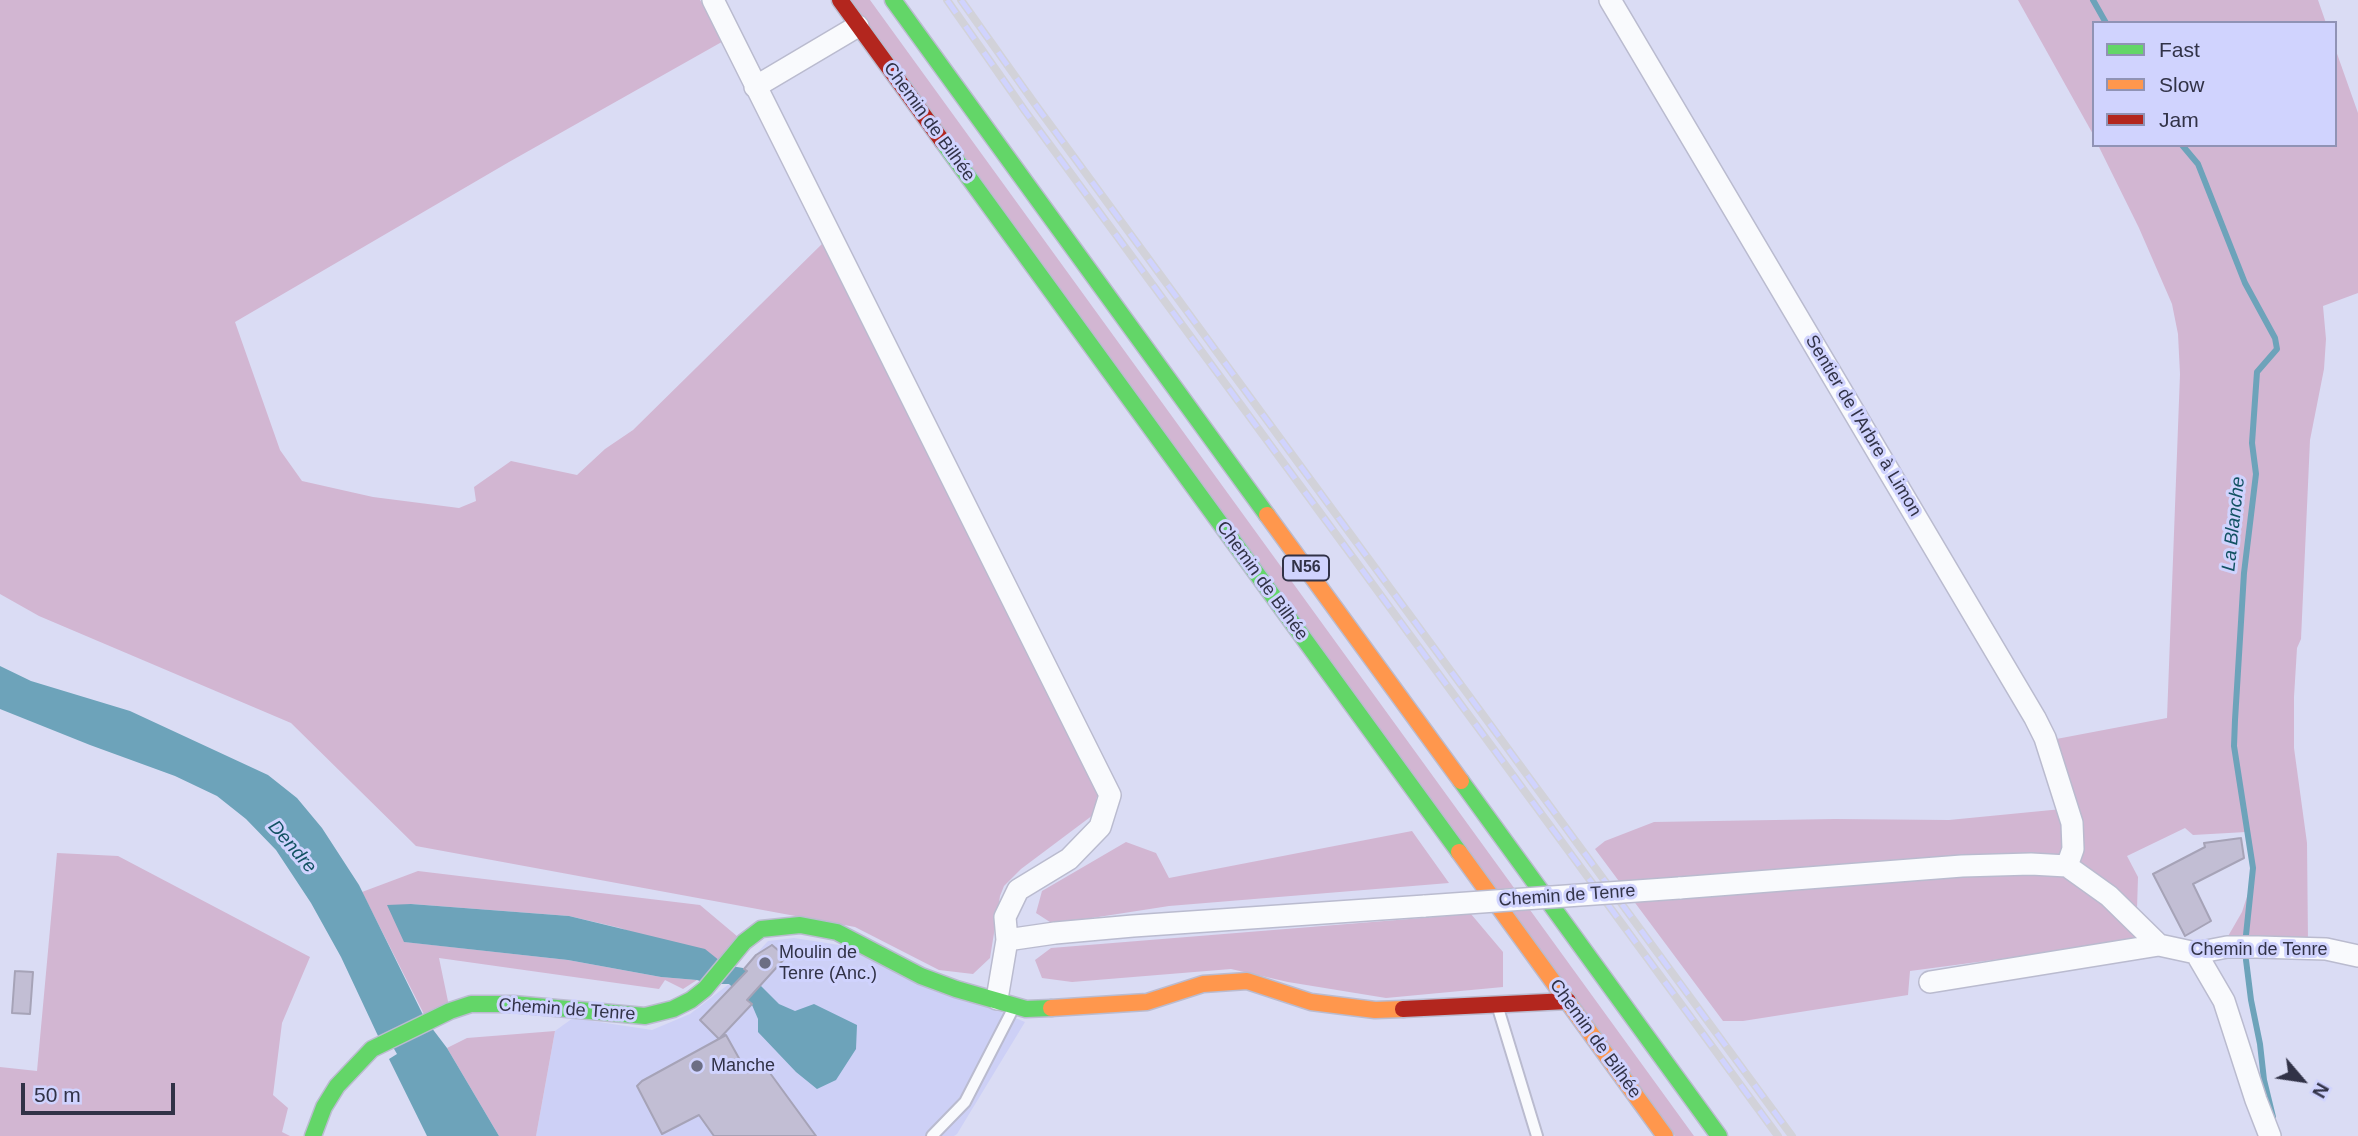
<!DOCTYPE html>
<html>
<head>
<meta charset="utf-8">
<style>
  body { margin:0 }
  #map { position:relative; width:2358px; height:1136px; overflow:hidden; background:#dadcf4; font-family:Arial,sans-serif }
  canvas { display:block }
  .legend { position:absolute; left:2092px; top:21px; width:245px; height:126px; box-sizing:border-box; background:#d0d3fe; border:2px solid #9093b5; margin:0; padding:9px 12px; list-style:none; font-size:21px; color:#313247 }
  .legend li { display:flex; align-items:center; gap:14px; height:35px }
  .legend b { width:35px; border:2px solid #9093b5 }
  .north { position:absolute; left:2267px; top:1045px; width:70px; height:70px; -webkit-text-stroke:5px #d0d3fe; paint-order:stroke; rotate:119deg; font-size:19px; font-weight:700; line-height:28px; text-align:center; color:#313247 }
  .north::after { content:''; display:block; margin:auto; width:24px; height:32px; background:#313247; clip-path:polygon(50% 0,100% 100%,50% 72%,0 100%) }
  .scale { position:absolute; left:21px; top:1083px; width:154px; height:32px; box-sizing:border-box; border:4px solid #313247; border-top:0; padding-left:9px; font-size:21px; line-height:24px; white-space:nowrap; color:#313247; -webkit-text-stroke:5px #d0d3fe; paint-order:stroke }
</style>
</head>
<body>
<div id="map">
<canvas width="2358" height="1136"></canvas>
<ul class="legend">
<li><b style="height:9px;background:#63d668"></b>Fast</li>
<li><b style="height:9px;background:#ff974d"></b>Slow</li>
<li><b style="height:9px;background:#b3261e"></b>Jam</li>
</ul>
<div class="north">N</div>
<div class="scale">50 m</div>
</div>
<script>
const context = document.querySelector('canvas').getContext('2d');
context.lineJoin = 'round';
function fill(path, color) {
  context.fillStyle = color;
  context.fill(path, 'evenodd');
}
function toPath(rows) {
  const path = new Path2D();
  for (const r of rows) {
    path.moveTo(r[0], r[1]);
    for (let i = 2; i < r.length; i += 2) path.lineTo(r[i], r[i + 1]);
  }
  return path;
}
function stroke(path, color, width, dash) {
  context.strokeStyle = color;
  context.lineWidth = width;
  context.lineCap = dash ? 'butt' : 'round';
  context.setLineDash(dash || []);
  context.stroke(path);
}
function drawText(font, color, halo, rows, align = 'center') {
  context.font = font + ' Arial,sans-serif';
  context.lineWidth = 6;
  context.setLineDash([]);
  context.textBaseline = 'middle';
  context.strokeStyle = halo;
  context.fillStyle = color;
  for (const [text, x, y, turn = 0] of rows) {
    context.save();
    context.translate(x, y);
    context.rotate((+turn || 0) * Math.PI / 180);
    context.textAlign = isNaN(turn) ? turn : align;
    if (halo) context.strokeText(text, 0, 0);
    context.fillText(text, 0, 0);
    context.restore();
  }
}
const built = toPath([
  [794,938,839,945,1025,1022,957,1134,954,1136,536,1136,555,1031,573,1018,652,1030,690,1014,729,984,768,941]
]);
const green = toPath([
  [0,0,700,0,727,39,509,162,235,322,280,450,302,481,373,497,459,508,476,501,474,487,511,461,577,475,605,449,633,430,824,242,1098,792,1093,815,1021,869,1004,886,1000,896,990,958,973,974,939,970,855,927,416,846,291,723,39,616,0,594],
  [851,0,870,0,1694,1136,1675,1136],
  [2018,0,2318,0,2326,23,2094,23,2094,136],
  [2335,48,2358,113,2358,293,2323,306,2326,339,2324,369,2310,440,2301,639,2297,648,2294,697,2294,748,2307,843,2308,942,2227,938,2242,912,2254,875,2246,832,2193,835,2185,828,2127,856,2138,877,2136,941,1910,971,1908,995,1743,1021,1723,1021,1595,849,1605,841,1654,822,1835,819,1949,820,2062,809,2051,740,2167,718,2180,374,2178,334,2172,304,2139,228,2098,145,2335,145],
  [1412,831,1449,883,1169,906,1053,924,1036,913,1042,891,1126,842,1156,853,1169,878],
  [57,853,118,856,310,957,282,1023,273,1095,288,1108,282,1132,290,1136,0,1136,0,1067,37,1071],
  [418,871,700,905,744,942,725,965,620,928,569,916,411,904,405,942,568,960,661,977,697,980,683,989,665,980,659,989,439,958,450,1011,428,1022,362,892],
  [1471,914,1503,952,1503,987,1386,998,1288,982,1231,969,1072,982,1042,978,1035,960,1051,948],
  [555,1031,536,1136,499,1136,447,1048,467,1038]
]);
const water = toPath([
  [0,666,31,681,130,711,268,775,297,798,322,828,359,885,425,1019,447,1048,499,1136,427,1136,389,1059,397,1054,386,1035,379,1038,341,957,311,903,276,850,246,819,217,796,175,776,90,745,0,709],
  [411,904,569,916,705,949,725,965,743,968,779,1004,795,1011,814,1004,857,1025,856,1049,836,1080,817,1089,796,1072,758,1032,758,1019,752,1005,729,984,709,984,697,980,661,977,568,960,404,942,387,905]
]);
const stream = toPath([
  [2093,0,2106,23],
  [2182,145,2198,164,2245,283,2275,338,2277,349,2257,372,2252,443,2256,474,2244,573,2235,720,2234,746,2253,868,2246,935],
  [2246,960,2251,1000,2260,1044,2264,1080,2273,1117]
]);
const building = toPath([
  [2241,838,2244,858,2193,884,2211,921,2185,936,2153,874,2205,847,2204,843,2241,838],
  [772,945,786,957,747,1000,752,1004,719,1039,700,1020,747,971,744,969,756,955,772,945],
  [15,971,33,972,30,1014,12,1013,15,971],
  [726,1035,745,1069,759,1058,816,1136,714,1136,699,1115,662,1134,637,1086,642,1081,726,1035]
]);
const lane = toPath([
  [1498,1008,1537,1136],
  [932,1136,965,1102,1014,1007]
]);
const street = toPath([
  [713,0,1110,795,1100,827,1069,859,1018,890,1005,917,1007,940,997,999],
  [1610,0,2035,718,2045,738,2072,823,2073,849,2067,866],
  [755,87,858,26],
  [1679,888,1962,866,2031,864,2067,866,2109,896,2159,945],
  [1007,940,1055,933,1133,926,1425,906],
  [2196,953,2224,1001,2256,1100,2270,1136],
  [1930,982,2159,945,2196,953,2227,947,2258,947,2326,949,2358,956]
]);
const fast = toPath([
  [893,0,1267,515],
  [943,142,1459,852],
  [1461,781,1719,1136],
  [313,1136,324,1107,337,1086,372,1049,450,1011,471,1004,513,1004,645,1016,673,1009,691,1000,705,989,744,942,761,929,800,925,837,932,921,976,956,989,1026,1009,1051,1008]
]);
const slow = toPath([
  [1267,515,1461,781],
  [1459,852,1665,1136],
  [1051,1008,1147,1002,1203,984,1247,981,1311,1002,1375,1010,1403,1009]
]);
const jam = toPath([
  [840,0,943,142],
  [1403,1009,1568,1001]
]);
const rail = toPath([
  [947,0,1025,111,1778,1136],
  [961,0,1035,104,1792,1136]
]);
const streetBridge = toPath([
  [1425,906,1679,888]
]);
const markers = [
  [765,963,7,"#6c6e84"],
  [697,1066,7,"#6c6e84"]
];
const shields = [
  [1306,568,46]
];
const shieldNames = [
  ["N56",1306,568]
];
const streetNames = [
  ["Chemin de Bilhée",929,122,54],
  ["Sentier de l'Arbre à Limon",1863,426,59],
  ["Chemin de Bilhée",1262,581,54],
  ["Chemin de Tenre",1567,896,-4],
  ["Chemin de Tenre",2259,950],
  ["Chemin de Tenre",567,1010,4],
  ["Chemin de Bilhée",1595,1039,54]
];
const poiNames = [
  ["Moulin de",779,953],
  ["Tenre (Anc.)",779,974],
  ["Manche",711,1066]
];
const waterNames = [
  ["La Blanche",2234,524,-84],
  ["Dendre",292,847,49]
];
fill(built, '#cdd0f6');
fill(green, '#d2b6d2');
fill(water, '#6da3ba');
stroke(stream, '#6da3ba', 6);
fill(building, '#c2bed4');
stroke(building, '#a6a3b7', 2);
stroke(lane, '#babbcf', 14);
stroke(street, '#babbcf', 24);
stroke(fast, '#babbcf', 19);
stroke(slow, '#babbcf', 19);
stroke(jam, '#babbcf', 19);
stroke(lane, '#f9fafd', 10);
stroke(street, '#f9fafd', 21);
stroke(fast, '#63d668', 16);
stroke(slow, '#ff974d', 16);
stroke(jam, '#b3261e', 16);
stroke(rail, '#d2d2d9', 8);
stroke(rail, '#d0d3fe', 5, [16]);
stroke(streetBridge, '#babbcf', 24, []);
stroke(streetBridge, '#f9fafd', 21);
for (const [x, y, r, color] of markers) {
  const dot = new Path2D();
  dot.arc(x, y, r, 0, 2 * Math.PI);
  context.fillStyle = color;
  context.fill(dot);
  stroke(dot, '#d0d3fe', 2.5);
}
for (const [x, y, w] of shields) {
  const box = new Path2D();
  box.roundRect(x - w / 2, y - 12.5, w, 25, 5);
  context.fillStyle = '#d0d3fe';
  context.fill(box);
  stroke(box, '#313247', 2);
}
drawText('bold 16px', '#313247', null, shieldNames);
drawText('18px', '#313247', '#d0d3fe', streetNames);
drawText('18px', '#313247', '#d0d3fe', poiNames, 'left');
drawText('italic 19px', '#125263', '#d0d3fe', waterNames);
</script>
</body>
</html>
